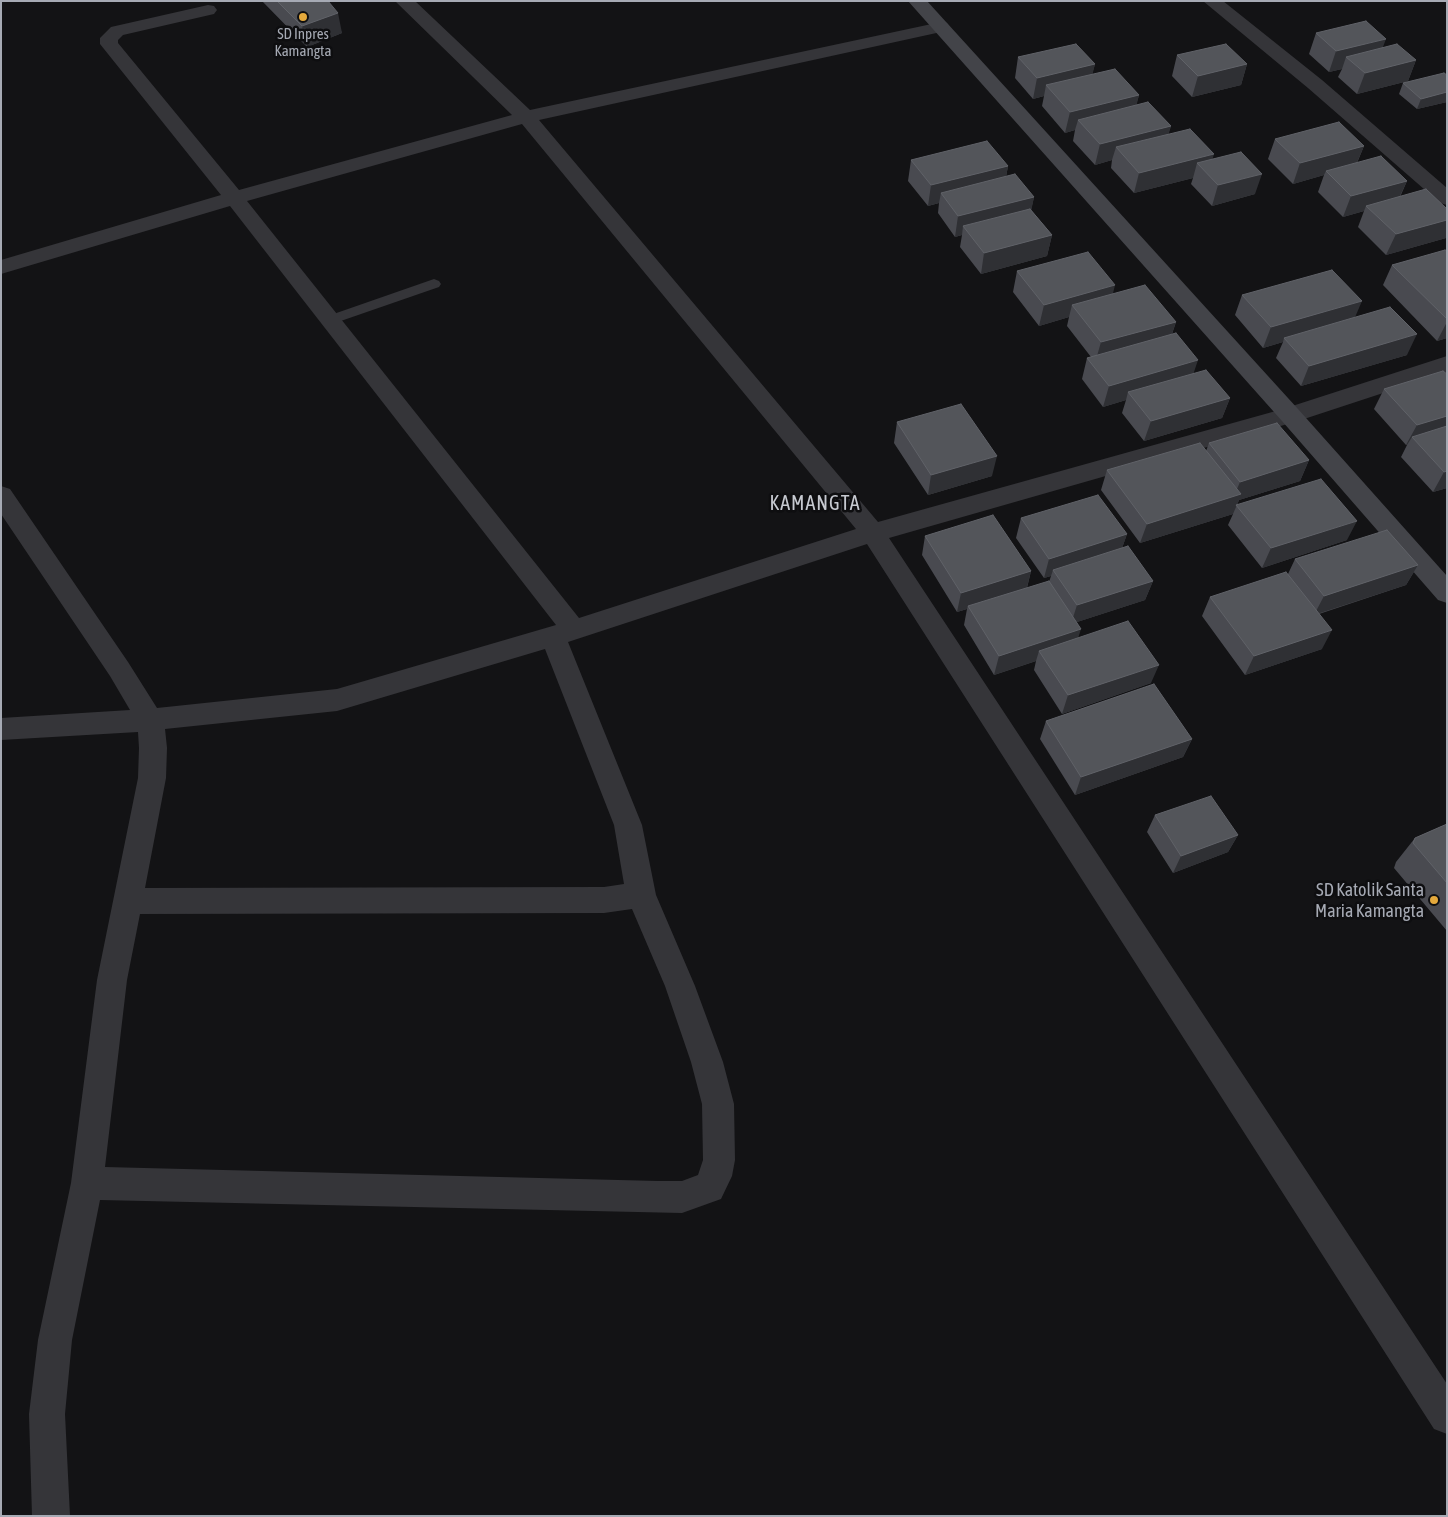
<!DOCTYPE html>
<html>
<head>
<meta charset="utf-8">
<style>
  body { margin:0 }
  #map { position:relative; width:1448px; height:1517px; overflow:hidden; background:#131315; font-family:"Asap Condensed",sans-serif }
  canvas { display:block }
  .frame { position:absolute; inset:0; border:2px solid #a6aab4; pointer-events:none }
</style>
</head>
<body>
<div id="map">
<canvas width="1448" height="1517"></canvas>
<div class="frame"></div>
</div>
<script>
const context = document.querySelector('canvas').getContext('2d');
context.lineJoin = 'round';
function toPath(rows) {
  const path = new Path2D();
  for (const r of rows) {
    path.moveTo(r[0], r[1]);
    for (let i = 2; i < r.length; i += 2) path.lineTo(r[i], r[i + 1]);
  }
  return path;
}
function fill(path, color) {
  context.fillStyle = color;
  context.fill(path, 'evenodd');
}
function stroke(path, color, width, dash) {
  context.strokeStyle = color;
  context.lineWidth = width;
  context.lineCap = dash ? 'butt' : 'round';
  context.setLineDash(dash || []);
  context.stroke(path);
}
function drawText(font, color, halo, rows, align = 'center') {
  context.font = font + ' "Asap Condensed",sans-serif';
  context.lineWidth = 5;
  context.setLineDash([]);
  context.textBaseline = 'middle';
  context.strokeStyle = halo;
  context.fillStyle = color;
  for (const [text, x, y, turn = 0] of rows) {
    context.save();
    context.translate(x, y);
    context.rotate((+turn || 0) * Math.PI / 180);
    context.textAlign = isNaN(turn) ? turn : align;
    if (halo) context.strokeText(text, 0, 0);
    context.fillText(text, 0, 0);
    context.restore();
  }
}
const service = toPath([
  [434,279,439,281,441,284,439,287,335,323,325,323,323,320,325,317,434,279]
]);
const minor = toPath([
  [395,1,415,1,530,110,941,22,947,23,950,27,947,31,941,32,539,120,878,522,1283,409,1447,356,1447,372,1298,421,889,538,1447,1384,1447,1434,1434,1429,867,544,568,642,642,825,656,895,695,986,723,1062,734,1104,735,1160,732,1176,721,1199,682,1213,100,1200,72,1340,65,1414,70,1516,32,1516,29,1414,38,1340,71,1183,97,980,138,778,139,748,138,732,1,740,1,718,130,710,110,676,1,514,1,486,10,489,128,662,157,708,337,689,556,625,230,206,1,274,1,260,221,195,100,44,100,38,111,27,208,5,214,6,217,10,214,14,123,35,118,40,118,43,239,190,512,115,395,1],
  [522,124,856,529,579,618,247,201,522,124],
  [545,649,614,825,624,884,604,887,145,888,166,778,167,748,165,729,337,711,545,649],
  [632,909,665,986,691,1062,702,1104,703,1160,698,1175,682,1181,658,1181,105,1167,127,980,140,914,604,913,632,909],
  [1203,1,1223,1,1322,80,1447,188,1447,205,1440,203,1308,88,1203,1]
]);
const secondary = toPath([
  [908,1,927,1,1298,409,1447,576,1447,603,1438,600,1282,421,908,1]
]);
const wall = toPath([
  [262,1,328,1,342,33,307,47],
  [1316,33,1383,47,1416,60,1408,81,1357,94,1338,77,1342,69,1329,72,1309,54],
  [1177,55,1247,64,1241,85,1192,97,1172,76],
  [1018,57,1095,64,1092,74,1139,95,1136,105,1171,126,1168,134,1212,159,1255,194,1212,206,1191,184,1193,178,1134,193,1111,168,1112,160,1095,165,1073,141,1075,130,1065,133,1042,106,1044,96,1033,99,1015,78],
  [1447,75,1447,102,1417,109,1399,94,1403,83],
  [1275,139,1364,146,1357,163,1407,181,1400,197,1447,209,1447,236,1446,238,1386,255,1358,227,1364,211,1343,217,1318,192,1324,175,1293,184,1268,159],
  [911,160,1008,166,1006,177,1034,197,1031,210,1052,235,1047,256,981,274,960,247,962,235,955,237,938,213,939,203,928,206,908,181],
  [1447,251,1447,338,1437,341,1383,285,1392,265],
  [1017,271,1113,294,1176,322,1172,334,1194,373,1230,398,1222,418,1144,441,1122,413,1126,400,1103,407,1082,379,1087,358,1091,357,1067,326,1069,317,1039,326,1013,292],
  [1242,295,1355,318,1407,355,1301,386,1276,358,1283,342,1263,348,1235,315],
  [1447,374,1447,488,1433,492,1401,457,1407,445,1406,445,1374,409,1384,389],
  [897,422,992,476,928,495,894,443],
  [1209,443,1309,460,1300,481,1239,500,1237,505,1347,540,1262,568,1228,525,1233,514,1140,543,1101,490,1107,470,1206,451],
  [1021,518,1127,534,1122,548,1153,581,1145,600,1077,622,1078,638,1151,683,1062,714,1034,670,1036,661,994,675,964,625,967,609,957,612,922,555,925,536,1031,571,1027,588,1049,582,1051,576,1044,578,1016,538],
  [1295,559,1418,565,1406,585,1319,614,1322,649,1245,675,1202,616,1210,597,1288,574],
  [1046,721,1192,739,1183,757,1075,795,1040,739],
  [1155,815,1238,835,1228,852,1173,873,1147,832],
  [1447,824,1447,931,1394,868,1396,862,1415,838]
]);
const shadedWall = toPath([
  [338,13,342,33,307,47,302,26],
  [1386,39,1378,60,1346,57,1342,69,1329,72,1336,51],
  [1416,60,1408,81,1357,94,1365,73],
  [1095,64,1090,85,1046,85,1044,96,1033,99,1037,78],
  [1247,64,1241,85,1192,97,1198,76],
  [1447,92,1447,102,1417,109,1421,99],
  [1139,95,1134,116,1078,120,1075,130,1065,133,1070,112],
  [1171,126,1165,147,1116,147,1112,160,1095,165,1100,144],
  [1364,146,1355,167,1326,171,1324,175,1293,184,1300,163],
  [1214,154,1208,174,1197,163,1193,178,1134,193,1139,173],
  [1008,166,1004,187,941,193,939,203,928,206,931,185],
  [1262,174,1255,194,1212,206,1218,185],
  [1407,181,1397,202,1366,206,1364,211,1343,217,1351,196],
  [1034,197,1030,217,963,226,962,235,955,237,958,216],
  [1447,220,1447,236,1446,238,1386,255,1396,234],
  [1052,235,1047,256,981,274,984,253],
  [1115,285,1110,306,1072,305,1069,317,1039,326,1044,305],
  [1362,301,1353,322,1284,338,1283,342,1263,348,1271,327],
  [1176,322,1169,342,1095,363,1101,342],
  [1447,322,1447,338,1437,341],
  [1417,334,1407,355,1301,386,1309,366],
  [1198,360,1191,381,1128,392,1126,400,1103,407,1109,386],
  [1230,398,1222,418,1144,441,1151,421],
  [1447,416,1447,432,1412,437,1407,445,1406,445,1417,425],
  [997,456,992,476,928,495,931,475],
  [1309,460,1300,481,1239,500,1233,514,1140,543,1147,524,1234,496,1240,482],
  [1447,471,1447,488,1433,492,1444,472],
  [1357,521,1347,540,1262,568,1271,548],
  [1127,534,1120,554,1053,570,1051,576,1044,578,1049,559],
  [1418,565,1406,585,1314,615,1324,596],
  [1031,571,1026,591,968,606,967,609,957,612,961,593],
  [1153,581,1145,600,1071,624,1077,605],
  [1081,629,1075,648,1039,651,1036,661,994,675,999,656],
  [1332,630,1322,649,1245,675,1254,656],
  [1159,665,1151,683,1062,714,1068,695],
  [1192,739,1183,757,1075,795,1081,777],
  [1238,835,1228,852,1173,873,1181,856]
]);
const building = toPath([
  [277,1,328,1,338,13,302,26,277,1],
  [1366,21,1386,39,1336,51,1316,33,1366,21],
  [1076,44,1095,64,1037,78,1018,57,1076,44],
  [1226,44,1247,64,1198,76,1177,55,1226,44],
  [1397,44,1416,60,1365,73,1346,57,1397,44],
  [1115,69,1139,95,1070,112,1046,85,1115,69],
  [1444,73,1447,75,1447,92,1421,99,1403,83,1444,73],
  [1148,102,1171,126,1100,144,1078,120,1148,102],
  [1339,122,1364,146,1300,163,1275,139,1339,122],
  [1190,129,1214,154,1139,173,1116,147,1190,129],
  [987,141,1008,166,931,185,911,160,987,141],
  [1241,152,1262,174,1218,185,1197,163,1241,152],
  [1381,156,1407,181,1351,196,1326,171,1381,156],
  [1015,174,1034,197,958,216,941,193,1015,174],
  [1426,189,1447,209,1447,220,1396,234,1366,206,1426,189],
  [1030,209,1052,235,984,253,963,226,1030,209],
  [1445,250,1447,251,1447,319,1392,265,1445,250],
  [1088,252,1115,285,1044,305,1017,271,1088,252],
  [1332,270,1362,301,1271,327,1242,295,1332,270],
  [1145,285,1176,322,1101,342,1072,305,1145,285],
  [1390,307,1417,334,1309,366,1284,338,1390,307],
  [1176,333,1198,360,1109,386,1087,358,1176,333],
  [1206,370,1230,398,1151,421,1128,392,1206,370],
  [1443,371,1447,374,1447,416,1417,425,1384,389,1443,371],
  [961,404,997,456,931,475,897,422,961,404],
  [1277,423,1309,460,1240,482,1209,443,1277,423],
  [1447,426,1447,471,1444,472,1412,437,1447,426],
  [1200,443,1241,494,1147,524,1107,470,1200,443],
  [1321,479,1357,521,1271,548,1236,505,1321,479],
  [1098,495,1127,534,1049,559,1021,518,1098,495],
  [993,515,1031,571,961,593,925,536,993,515],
  [1387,530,1418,565,1324,596,1295,559,1387,530],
  [1128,546,1153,581,1077,605,1053,570,1128,546],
  [1286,572,1332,630,1254,656,1210,597,1286,572],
  [1049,581,1081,629,999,656,968,606,1049,581],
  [1128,621,1159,665,1068,695,1039,651,1128,621],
  [1154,684,1192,739,1081,777,1046,721,1154,684],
  [1211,796,1238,835,1181,856,1155,815,1211,796],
  [1447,824,1447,883,1413,843,1415,838,1447,824]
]);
const markers = [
  [303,17,5,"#e4a93c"],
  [1434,900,5,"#e4a93c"]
];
const farPoinames = [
  ["SD Inpres",303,34],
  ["Kamangta",303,51]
];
const poiNames = [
  ["SD Katolik Santa",1424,890],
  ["Maria Kamangta",1424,911]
];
const quarterNames = [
  ["KAMANGTA",815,504]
];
fill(service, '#353539');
fill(minor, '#353539');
fill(secondary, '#434449');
fill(wall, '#494a50');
fill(shadedWall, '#2f3034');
fill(building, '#53555a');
stroke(building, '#606268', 1);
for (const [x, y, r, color] of markers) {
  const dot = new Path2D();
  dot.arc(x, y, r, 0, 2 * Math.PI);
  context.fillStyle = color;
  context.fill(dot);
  stroke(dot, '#0e0e10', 2);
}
drawText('15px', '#a6aab4', '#0e0e10', farPoinames);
drawText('18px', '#a6aab4', '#0e0e10', poiNames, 'right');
context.letterSpacing = '1px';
drawText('20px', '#c6c9d0', '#0e0e10', quarterNames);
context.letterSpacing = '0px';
</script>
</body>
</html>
